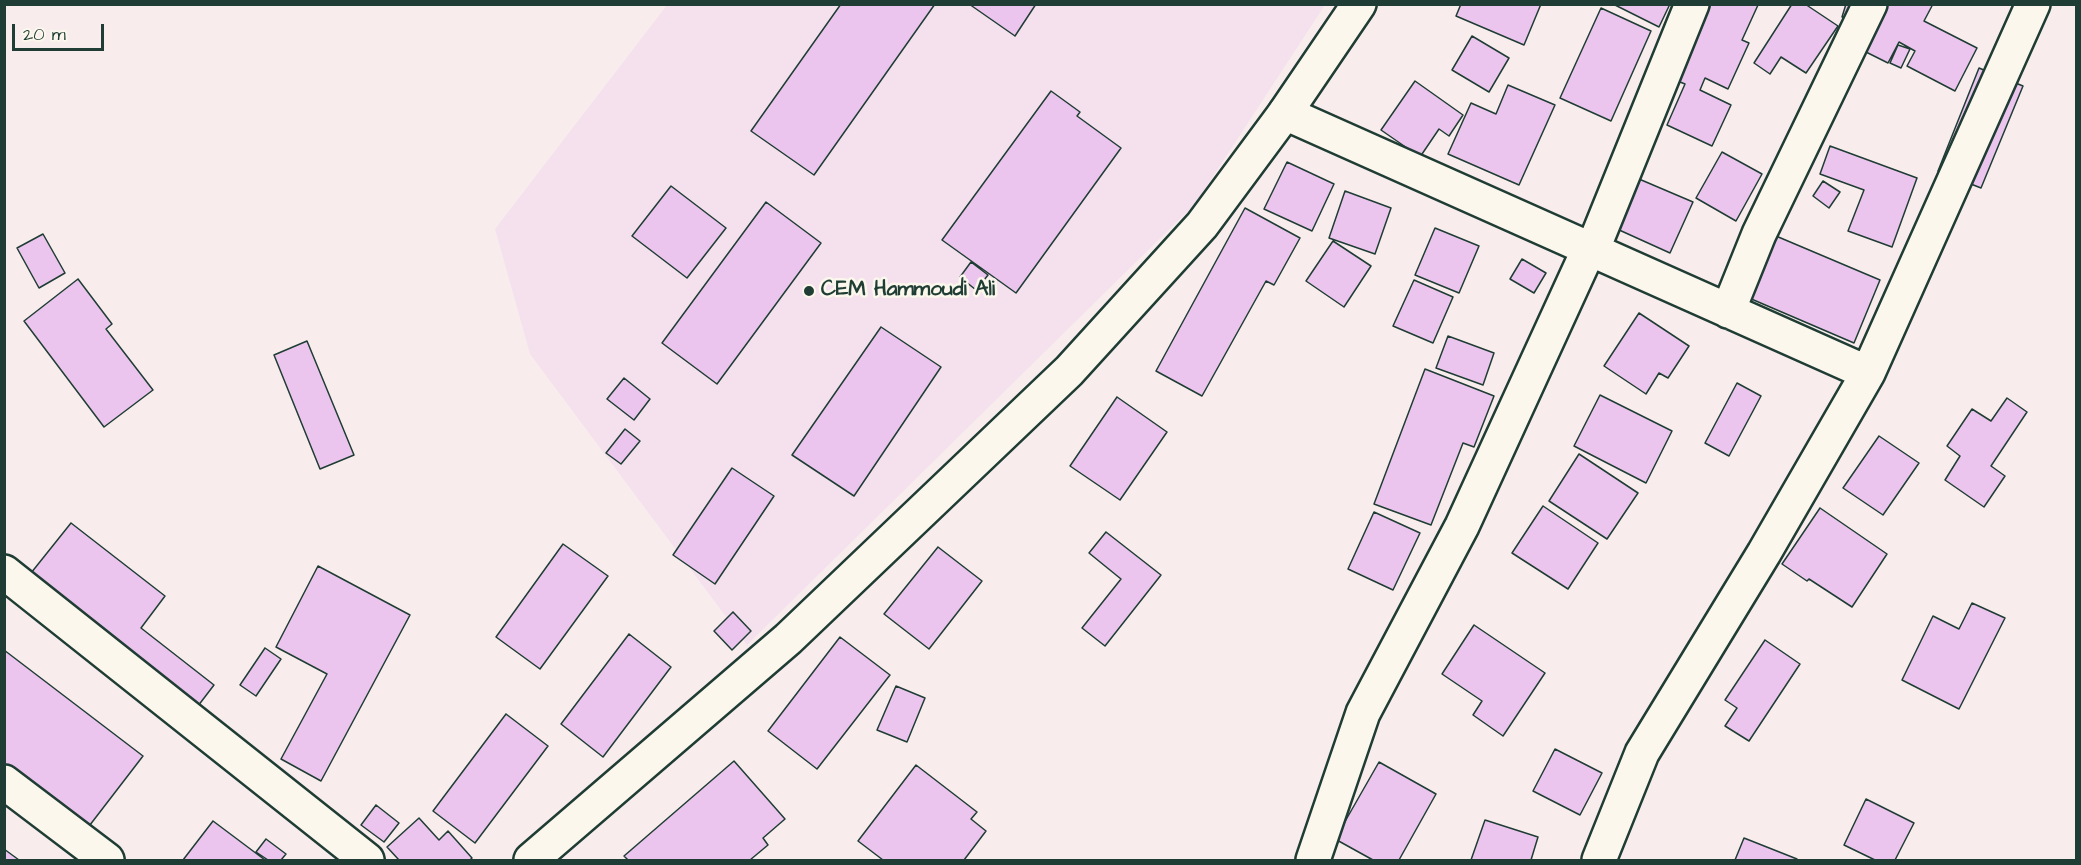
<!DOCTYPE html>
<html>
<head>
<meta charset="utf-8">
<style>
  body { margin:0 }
  #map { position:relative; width:2081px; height:865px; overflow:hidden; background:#f8edec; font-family:"Architects Daughter",sans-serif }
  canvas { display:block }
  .frame { position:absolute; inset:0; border:6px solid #1f3d34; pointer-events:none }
  .scale { position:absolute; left:12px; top:24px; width:92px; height:27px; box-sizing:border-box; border:3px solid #1f3d34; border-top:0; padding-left:8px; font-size:18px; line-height:21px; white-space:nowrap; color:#1f3d34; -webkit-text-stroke:4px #fbf7ec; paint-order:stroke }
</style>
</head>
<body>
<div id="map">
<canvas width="2081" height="865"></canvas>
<div class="frame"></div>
<div class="scale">20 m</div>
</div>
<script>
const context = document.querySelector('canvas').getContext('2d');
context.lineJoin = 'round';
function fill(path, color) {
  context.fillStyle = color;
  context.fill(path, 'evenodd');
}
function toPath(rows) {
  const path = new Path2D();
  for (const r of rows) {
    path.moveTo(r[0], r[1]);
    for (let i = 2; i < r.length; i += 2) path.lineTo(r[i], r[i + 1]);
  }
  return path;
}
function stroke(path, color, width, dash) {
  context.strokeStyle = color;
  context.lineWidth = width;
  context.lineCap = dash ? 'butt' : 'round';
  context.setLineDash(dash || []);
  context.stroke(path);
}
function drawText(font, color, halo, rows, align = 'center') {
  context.font = font + ' "Architects Daughter",sans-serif';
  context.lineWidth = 5;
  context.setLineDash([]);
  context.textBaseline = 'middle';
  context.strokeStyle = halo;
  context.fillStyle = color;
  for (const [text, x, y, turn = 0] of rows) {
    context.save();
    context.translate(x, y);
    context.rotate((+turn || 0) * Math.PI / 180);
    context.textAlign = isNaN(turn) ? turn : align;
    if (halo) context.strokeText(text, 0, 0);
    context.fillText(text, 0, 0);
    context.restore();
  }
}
const built = toPath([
  [667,5,1325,5,1195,204,747,645,530,354,495,229]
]);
const building = toPath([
  [841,4,935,4,814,175,751,131,841,4],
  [969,4,1036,4,1015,36,969,4],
  [1461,4,1541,4,1524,45,1456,16,1461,4],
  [1613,4,1670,4,1659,27,1613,4],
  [1711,4,1758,5,1742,40,1749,43,1728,89,1705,78,1700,90,1731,105,1712,146,1667,125,1685,84,1675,80,1711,4],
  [1792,4,1805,4,1838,26,1806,73,1781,57,1770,74,1754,63,1792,4],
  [1846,4,1865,4,1859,22,1842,17,1846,4],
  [1870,4,1933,4,1924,21,1977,48,1955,91,1907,66,1915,51,1899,42,1888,63,1850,44,1870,4],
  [1601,8,1651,31,1611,121,1560,98,1601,8],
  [1472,36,1509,58,1489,92,1452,70,1472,36],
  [1898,45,1910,49,1901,68,1890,63,1898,45],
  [1979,68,2023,86,1981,188,1938,171,1979,68],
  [1415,81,1463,115,1449,136,1439,129,1420,157,1381,130,1415,81],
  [1508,85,1555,105,1519,185,1448,154,1471,103,1496,114,1508,85],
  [1051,91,1080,112,1077,116,1121,148,1016,293,942,240,1051,91],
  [1830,146,1917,178,1892,247,1848,231,1864,190,1820,174,1830,146],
  [1722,152,1762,174,1736,221,1696,198,1722,152],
  [1287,162,1334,184,1312,231,1264,209,1287,162],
  [1639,179,1693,202,1670,253,1617,229,1639,179],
  [1823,181,1840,192,1829,208,1813,196,1823,181],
  [671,186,726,228,687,278,632,236,671,186],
  [1345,191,1391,208,1375,254,1329,238,1345,191],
  [766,202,821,243,717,384,662,343,766,202],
  [1245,208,1300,238,1274,285,1266,281,1202,396,1156,371,1245,208],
  [1435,228,1479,246,1459,293,1415,275,1435,228],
  [43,234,65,273,39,288,17,248,43,234],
  [1776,236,1880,280,1854,343,1749,298,1776,236],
  [1333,241,1371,266,1344,307,1306,281,1333,241],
  [1522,259,1546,273,1534,293,1510,279,1522,259],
  [971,262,988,275,976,290,960,277,971,262],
  [78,279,112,324,106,329,153,390,104,427,24,321,78,279],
  [1414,280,1453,297,1433,343,1393,326,1414,280],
  [1639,313,1689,346,1668,378,1659,373,1646,394,1604,366,1639,313],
  [881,327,941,367,854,496,792,455,881,327],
  [1448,336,1494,353,1483,385,1436,368,1448,336],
  [307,341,354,455,320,469,274,355,307,341],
  [1425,369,1494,396,1474,447,1463,443,1431,525,1374,504,1425,369],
  [624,378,650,399,634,420,607,399,624,378],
  [1737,383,1761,396,1729,456,1705,443,1737,383],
  [1600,395,1672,431,1646,483,1574,446,1600,395],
  [1117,397,1167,432,1120,500,1070,466,1117,397],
  [2007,398,2027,412,1991,466,2005,476,1984,507,1945,480,1960,456,1947,446,1972,409,1991,421,2007,398],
  [625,429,640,441,621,464,606,453,625,429],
  [1879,436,1919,463,1883,515,1843,488,1879,436],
  [1579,454,1638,493,1607,539,1549,501,1579,454],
  [732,468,774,496,715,584,673,555,732,468],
  [1543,506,1598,543,1568,589,1512,553,1543,506],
  [1820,508,1887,554,1852,607,1809,579,1807,581,1782,564,1820,508],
  [1374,512,1420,533,1393,590,1348,569,1374,512],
  [71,523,165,596,141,628,214,685,188,719,19,588,71,523],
  [1106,532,1161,575,1105,646,1082,628,1121,579,1089,553,1106,532],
  [563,544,608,576,540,669,496,637,563,544],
  [938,547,982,581,929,649,884,614,938,547],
  [318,566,410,615,321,781,281,759,327,674,276,647,318,566],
  [1972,603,2005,618,1959,709,1902,680,1933,616,1959,629,1972,603],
  [733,612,751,631,732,650,714,631,733,612],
  [1474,625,1545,673,1503,736,1473,715,1482,701,1442,674,1474,625],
  [629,634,671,667,603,757,561,724,629,634],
  [840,637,890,675,817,769,768,731,840,637],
  [1765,640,1800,664,1749,741,1725,726,1737,708,1725,700,1765,640],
  [265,648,281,659,256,696,240,685,265,648],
  [4,650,143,756,73,847,4,795,4,650],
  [896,686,925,698,907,742,877,730,896,686],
  [506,714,548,746,475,843,433,811,506,714],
  [1555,749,1602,773,1580,815,1533,791,1555,749],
  [734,761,785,819,763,838,768,845,750,860,628,860,624,856,734,761],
  [1379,762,1436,794,1399,860,1373,860,1335,839,1379,762],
  [916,765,977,812,971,819,986,831,964,860,883,860,858,841,916,765],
  [1866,799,1914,823,1895,860,1875,860,1844,845,1866,799],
  [376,805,399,823,384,842,361,825,376,805],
  [419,818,439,840,448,831,472,858,470,860,399,860,387,847,419,818],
  [1485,820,1538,837,1531,860,1471,860,1485,820],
  [213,821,265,860,183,860,213,821],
  [1744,838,1797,859,1796,860,1735,860,1744,838],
  [266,839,286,854,281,860,268,860,256,852,266,839],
  [4,849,19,860,4,860,4,849]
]);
const street = toPath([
  [1285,113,1868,373,2033,4],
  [1592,251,1692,4],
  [1728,311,1759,234,1870,4],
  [4,572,367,860],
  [4,782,107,860],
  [1313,860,1363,713,1462,526,1589,249],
  [1599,860,1642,753,1764,553,1868,373]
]);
const secondary = toPath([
  [531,860,788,639,1069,371,1202,225,1285,113,1359,4]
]);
const markers = [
  [809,291,6,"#1f3d34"]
];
const poiNames = [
  ["CEM Hammoudi Ali",821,291]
];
fill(built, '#f4e1ed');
fill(building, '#ecc5ee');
stroke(building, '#1f3d34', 1.5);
stroke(street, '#1f3d34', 38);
stroke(secondary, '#1f3d34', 38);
stroke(street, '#fbf7ec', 33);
stroke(secondary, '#fbf7ec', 33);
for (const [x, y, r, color] of markers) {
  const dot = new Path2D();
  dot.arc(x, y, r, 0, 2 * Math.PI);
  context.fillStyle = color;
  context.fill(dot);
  stroke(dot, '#fbf7ec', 2);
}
drawText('bold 21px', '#1f3d34', '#fbf7ec', poiNames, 'left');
</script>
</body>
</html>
